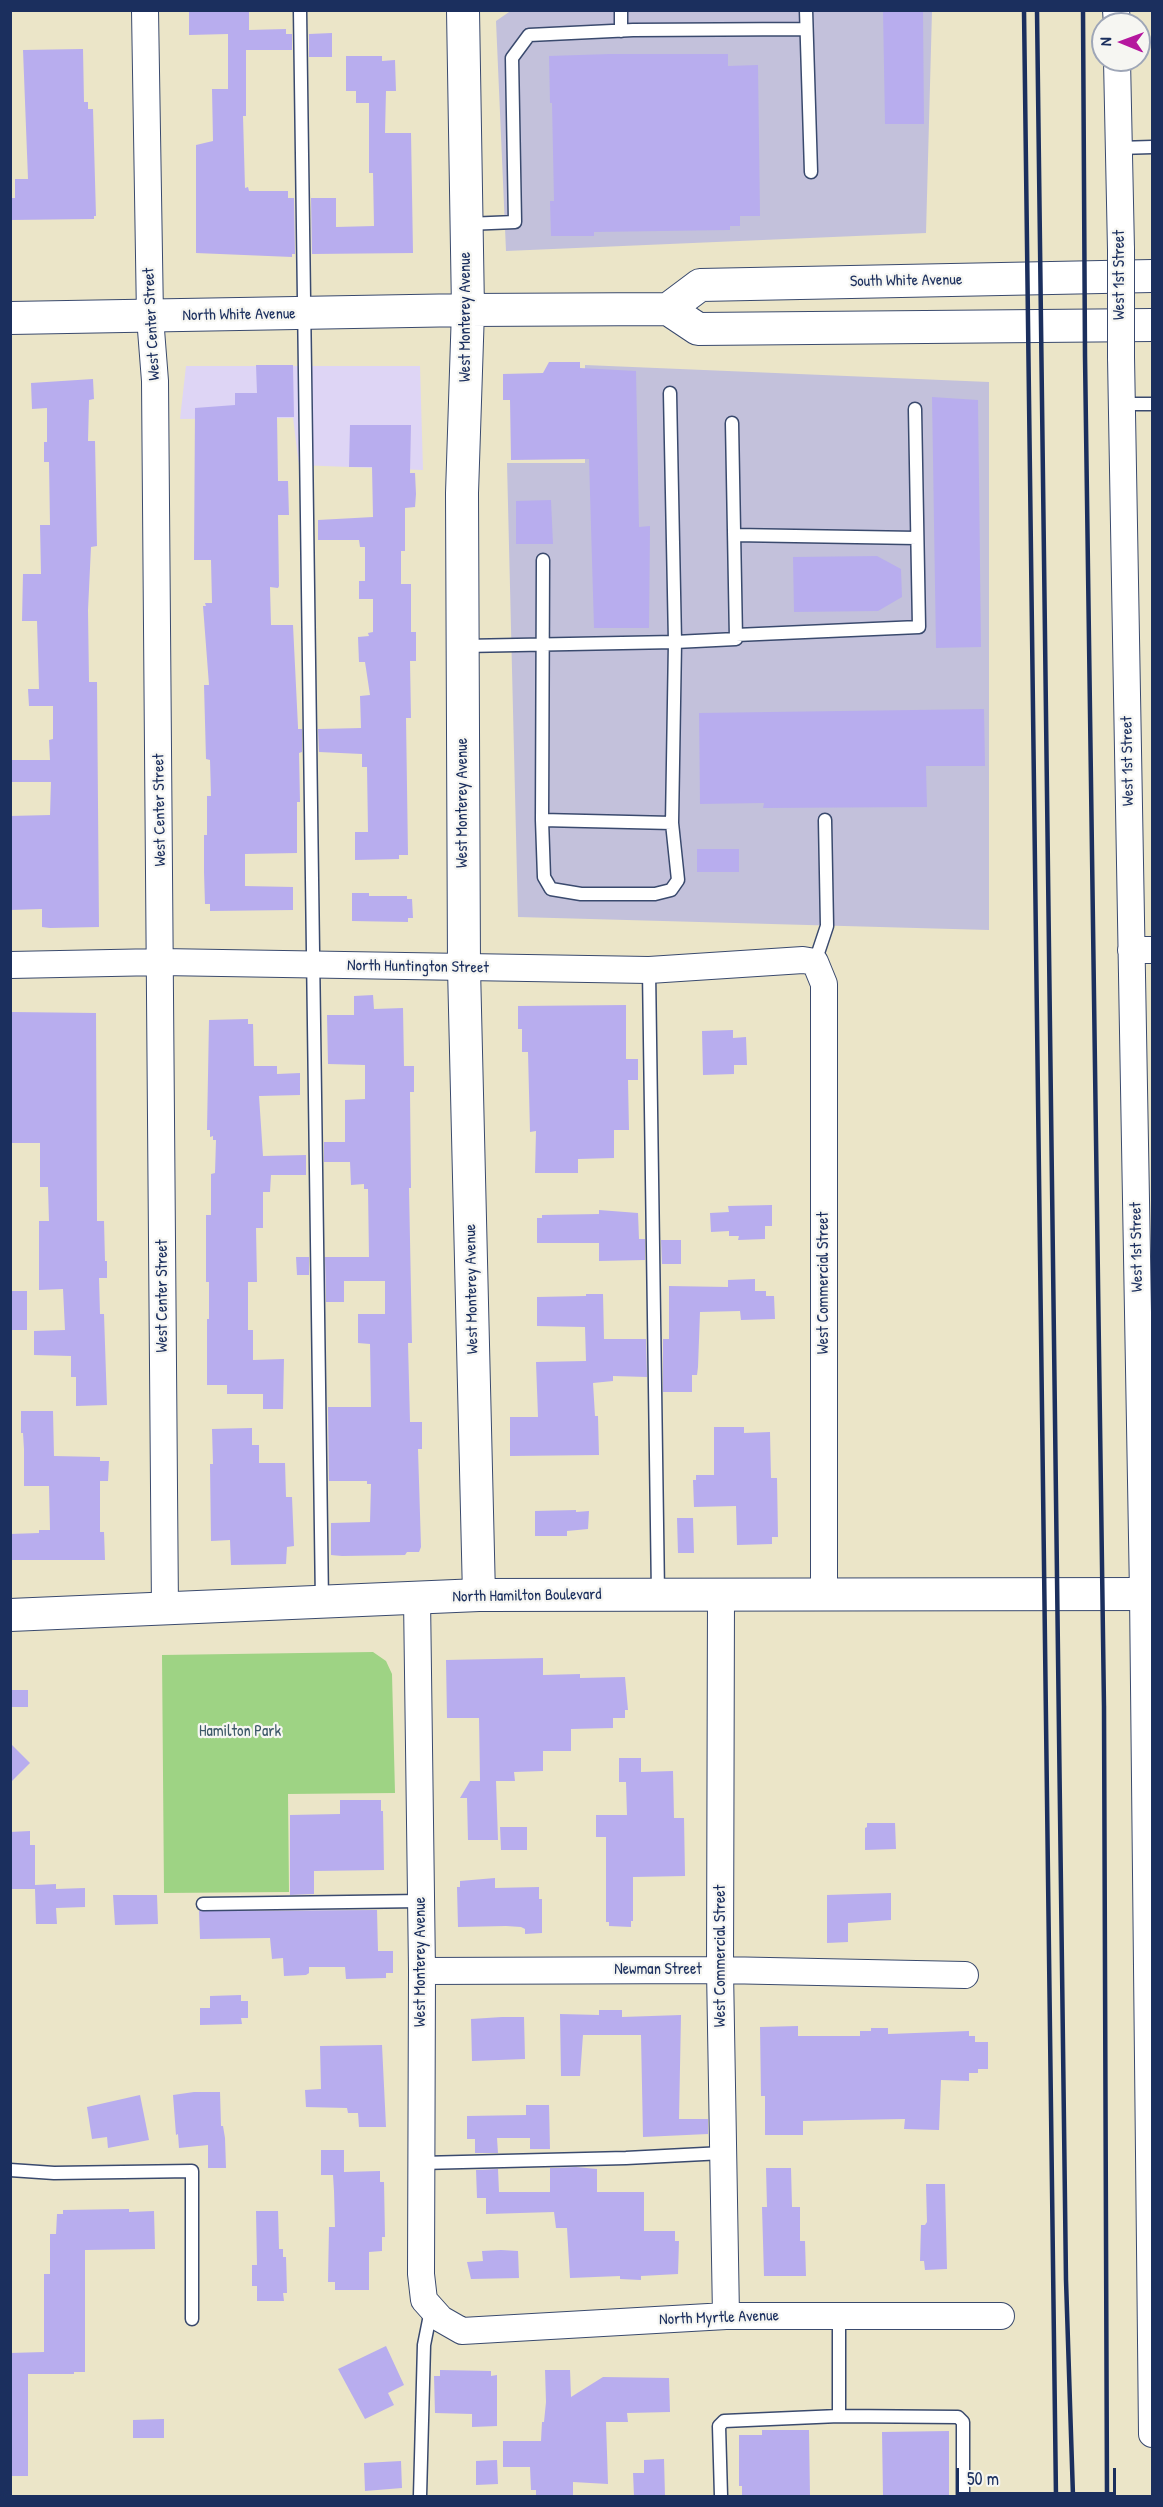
<!DOCTYPE html>
<html>
<head>
<meta charset="utf-8">
<style>
  body { margin:0 }
  #map { position:relative; width:1163px; height:2507px; overflow:hidden; background:#ebe5c8; font-family:"Patrick Hand",sans-serif }
  canvas { display:block }
  .frame { position:absolute; inset:0; border:12px solid #1b2f5e; pointer-events:none }
  .north { position:absolute; left:1091px; top:12px; width:60px; height:60px; box-sizing:border-box; background:#f6f6f2; border:2px solid #9ea6b7; border-radius:50%; rotate:271deg; font-size:16px; font-weight:700; line-height:24px; text-align:center; color:#1b2f5e }
  .north::after { content:''; display:block; margin:auto; width:21px; height:27px; background:#b5179e; clip-path:polygon(50% 0,100% 100%,50% 72%,0 100%) }
  .scale { position:absolute; left:956px; top:2468px; width:160px; height:27px; box-sizing:border-box; border:3px solid #1b2f5e; border-top:0; padding-left:8px; font-size:18px; line-height:21px; white-space:nowrap; color:#1b2f5e; -webkit-text-stroke:4px #f6f6f2; paint-order:stroke }
</style>
</head>
<body>
<div id="map">
<canvas width="1163" height="2507"></canvas>
<div class="frame"></div>
<div class="north">N</div>
<div class="scale">50 m</div>
</div>
<script>
const context = document.querySelector('canvas').getContext('2d');
context.lineJoin = 'round';
function fill(path, color) {
  context.fillStyle = color;
  context.fill(path, 'evenodd');
}
function toPath(rows) {
  const path = new Path2D();
  for (const r of rows) {
    path.moveTo(r[0], r[1]);
    for (let i = 2; i < r.length; i += 2) path.lineTo(r[i], r[i + 1]);
  }
  return path;
}
function stroke(path, color, width, dash) {
  context.strokeStyle = color;
  context.lineWidth = width;
  context.lineCap = dash ? 'butt' : 'round';
  context.setLineDash(dash || []);
  context.stroke(path);
}
function drawText(font, color, halo, rows, align = 'center') {
  context.font = font + ' "Patrick Hand",sans-serif';
  context.lineWidth = 4.5;
  context.setLineDash([]);
  context.textBaseline = 'middle';
  context.strokeStyle = halo;
  context.fillStyle = color;
  for (const [text, x, y, turn = 0] of rows) {
    context.save();
    context.translate(x, y);
    context.rotate((+turn || 0) * Math.PI / 180);
    context.textAlign = isNaN(turn) ? turn : align;
    if (halo) context.strokeText(text, 0, 0);
    context.fillText(text, 0, 0);
    context.restore();
  }
}
const built = toPath([
  [186,366,420,366,423,470,299,465,293,418,180,419]
]);
const industrial = toPath([
  [512,10,932,11,926,233,506,251,496,21],
  [585,365,989,382,989,930,518,917,507,463,585,463]
]);
const green = toPath([
  [373,1652,386,1661,392,1674,395,1793,288,1794,289,1892,164,1893,162,1655]
]);
const building = toPath([
  [189,10,249,10,249,30,286,29,286,34,292,34,292,50,246,50,246,116,243,116,245,188,248,187,249,191,288,191,288,198,294,198,295,254,292,254,292,257,196,253,196,145,213,141,212,89,228,89,228,34,189,35],
  [883,10,923,10,924,124,885,124],
  [332,33,332,57,309,57,309,34],
  [83,49,84,102,88,102,88,109,93,109,96,216,94,216,94,219,10,220,10,198,15,198,15,179,28,179,23,50],
  [610,54,728,54,728,66,758,65,760,216,740,216,740,226,730,226,730,230,594,232,594,236,551,236,550,201,554,201,552,103,550,103,549,56],
  [346,56,382,56,382,61,395,60,396,91,386,91,385,133,411,133,413,253,312,254,311,198,336,198,336,227,374,226,373,173,369,173,369,103,356,103,356,91,346,91],
  [549,362,580,362,580,368,636,371,639,527,650,526,649,628,594,628,589,459,511,460,510,400,503,400,503,374,543,373],
  [256,365,293,365,294,417,277,417,278,481,288,481,289,515,278,515,279,586,278,588,270,587,271,625,293,625,298,727,298,729,302,729,302,752,299,753,300,802,297,802,297,853,245,854,245,886,293,887,293,910,210,911,210,904,205,904,204,872,204,835,207,835,207,796,211,796,210,760,206,759,204,685,209,685,203,606,206,606,205,603,212,603,211,560,194,560,195,408,235,405,235,393,257,393],
  [93,379,94,399,89,400,88,441,95,441,97,546,91,547,88,610,89,682,97,682,99,927,50,928,42,927,42,909,10,910,10,816,50,815,51,782,10,782,10,760,50,760,49,740,53,739,53,706,29,706,28,689,39,689,37,621,22,621,23,574,41,574,40,525,50,525,49,462,44,462,44,442,47,442,47,408,32,409,31,383],
  [932,397,978,400,981,647,936,648],
  [350,425,411,425,410,473,415,473,416,494,415,507,405,508,405,551,401,551,401,584,411,584,411,632,416,632,416,661,410,661,411,718,406,718,408,855,399,855,399,859,355,860,355,832,368,832,367,767,362,767,362,754,319,752,318,729,361,728,360,696,370,695,365,662,359,662,358,637,369,636,368,633,373,632,373,599,359,599,359,581,365,581,365,547,360,547,359,540,318,540,318,520,373,517,372,467,349,467],
  [551,500,553,544,516,544,516,501],
  [877,556,901,569,902,597,878,611,794,612,793,557],
  [984,709,985,766,926,766,927,807,763,808,764,803,700,804,699,713],
  [697,849,739,849,739,872,697,872],
  [352,893,369,893,369,896,407,896,407,899,412,899,413,918,408,918,408,922,352,921],
  [373,995,374,1009,403,1008,404,1066,414,1066,414,1092,410,1092,411,1188,409,1188,412,1343,408,1343,410,1422,422,1422,422,1449,418,1449,421,1547,419,1552,407,1552,405,1555,342,1556,331,1555,331,1523,370,1522,371,1484,367,1484,367,1481,329,1481,328,1407,371,1407,370,1344,358,1343,358,1314,385,1314,385,1281,344,1281,344,1302,326,1302,325,1257,369,1257,368,1189,364,1189,364,1184,351,1185,350,1162,324,1162,324,1142,345,1142,345,1100,365,1099,365,1065,328,1064,327,1015,354,1015,354,996],
  [626,1005,626,1059,638,1059,638,1080,628,1080,629,1130,614,1130,614,1158,578,1159,578,1173,535,1173,536,1131,530,1132,528,1052,522,1052,522,1029,518,1029,518,1006],
  [12,1012,96,1013,97,1221,104,1221,105,1261,107,1261,107,1278,99,1278,100,1314,104,1314,107,1405,76,1406,76,1377,71,1377,71,1356,34,1355,34,1331,65,1330,63,1289,39,1290,39,1221,49,1221,48,1187,40,1187,40,1143,11,1143],
  [248,1019,248,1024,253,1024,254,1066,277,1066,277,1074,300,1073,300,1095,259,1096,263,1156,306,1155,306,1175,271,1175,270,1192,263,1192,263,1228,256,1228,257,1282,248,1282,248,1330,253,1330,253,1360,284,1359,283,1409,263,1409,263,1394,227,1394,227,1385,207,1385,207,1319,209,1319,209,1282,206,1282,206,1215,211,1215,211,1174,215,1173,216,1140,213,1140,213,1136,210,1137,210,1130,207,1130,209,1020],
  [733,1030,733,1038,746,1037,747,1065,734,1065,734,1074,703,1075,702,1031],
  [772,1205,772,1226,765,1226,765,1239,738,1240,739,1236,729,1236,729,1231,711,1232,710,1213,729,1212,728,1206],
  [599,1210,638,1213,639,1239,645,1239,645,1260,599,1261,599,1243,537,1243,537,1218,542,1218,542,1215,599,1214],
  [661,1240,681,1240,681,1264,662,1264],
  [296,1257,309,1257,309,1275,297,1275],
  [755,1279,755,1291,766,1291,766,1296,774,1296,775,1319,741,1320,740,1311,700,1312,698,1367,697,1375,692,1375,692,1392,663,1392,663,1339,669,1339,669,1286,728,1287,728,1280],
  [10,1291,27,1291,27,1330,10,1330],
  [586,1294,603,1294,604,1339,646,1339,647,1377,613,1376,613,1381,593,1383,595,1416,598,1416,599,1455,510,1456,510,1417,538,1417,536,1362,586,1361,585,1327,537,1326,537,1297,586,1296],
  [21,1411,53,1411,54,1456,100,1457,100,1461,109,1461,108,1481,100,1481,100,1532,104,1532,105,1560,10,1560,10,1534,39,1533,39,1530,50,1530,49,1486,24,1486,24,1449,23,1433,21,1433],
  [714,1427,744,1427,744,1433,770,1432,771,1478,777,1478,778,1537,772,1537,772,1544,737,1545,736,1506,694,1507,693,1480,696,1480,696,1475,714,1475],
  [252,1428,252,1445,259,1445,259,1463,285,1463,286,1497,292,1497,294,1546,287,1547,286,1564,231,1565,230,1540,211,1541,210,1464,213,1464,212,1429],
  [576,1510,576,1512,589,1511,588,1529,567,1531,567,1536,535,1536,535,1511],
  [677,1518,693,1518,694,1553,678,1553],
  [543,1658,543,1675,580,1674,580,1678,625,1677,628,1710,625,1710,625,1718,613,1718,613,1728,571,1729,571,1751,543,1751,543,1771,514,1772,515,1781,496,1781,498,1840,468,1840,467,1798,460,1798,470,1781,480,1781,479,1718,447,1718,446,1660],
  [10,1690,28,1690,28,1707,10,1707],
  [10,1743,30,1763,10,1783],
  [619,1758,641,1758,641,1772,673,1771,674,1818,684,1818,685,1876,633,1877,633,1921,631,1921,631,1927,609,1926,609,1922,606,1922,606,1837,596,1837,596,1815,627,1815,626,1782,619,1782],
  [340,1800,381,1800,381,1811,383,1811,384,1870,314,1871,314,1894,290,1895,290,1815,340,1814],
  [867,1823,895,1823,896,1849,865,1850,865,1828,867,1827],
  [500,1827,527,1827,527,1850,501,1850],
  [30,1831,30,1845,35,1845,35,1885,56,1884,56,1889,85,1888,85,1907,56,1908,57,1924,36,1924,35,1889,10,1889,10,1832],
  [495,1878,495,1888,539,1887,539,1899,542,1899,542,1933,525,1934,525,1929,521,1927,506,1926,458,1927,457,1887,460,1887,460,1881],
  [891,1893,891,1920,848,1923,848,1942,827,1943,827,1895],
  [113,1895,157,1895,158,1924,115,1925],
  [377,1910,378,1951,393,1951,393,1973,386,1973,386,1978,346,1979,345,1967,309,1967,309,1973,306,1975,284,1976,283,1958,272,1959,270,1938,200,1939,199,1911],
  [241,1995,241,2001,248,2001,248,2018,241,2018,242,2024,200,2025,200,2008,210,2008,210,1996],
  [599,2010,622,2010,622,2017,681,2015,679,2119,708,2119,708,2134,643,2137,641,2035,583,2035,580,2076,561,2076,560,2014,599,2015],
  [502,2017,524,2017,525,2059,472,2061,471,2019],
  [798,2026,798,2036,860,2036,860,2031,871,2031,871,2028,888,2028,888,2034,969,2031,969,2036,975,2036,975,2042,988,2042,988,2069,978,2069,978,2073,969,2073,969,2081,941,2080,939,2130,904,2129,905,2119,848,2120,803,2121,803,2135,765,2135,765,2096,761,2096,760,2027],
  [382,2045,386,2127,359,2127,358,2113,348,2113,347,2108,306,2107,305,2090,321,2089,320,2046],
  [194,2092,220,2092,221,2126,223,2126,225,2138,226,2168,208,2168,208,2145,179,2148,178,2134,176,2135,173,2095],
  [140,2095,149,2140,108,2148,107,2137,92,2139,87,2107],
  [526,2105,549,2105,550,2149,530,2149,530,2138,497,2138,498,2153,475,2153,475,2139,467,2139,467,2116,526,2115],
  [321,2150,344,2150,344,2172,380,2171,380,2182,384,2182,385,2237,382,2237,382,2251,369,2252,369,2290,335,2290,335,2282,328,2282,329,2227,335,2227,334,2191,333,2175,321,2175],
  [576,2167,597,2169,597,2192,644,2192,644,2231,675,2231,675,2241,679,2241,678,2274,641,2276,641,2280,620,2279,620,2276,570,2278,567,2228,556,2228,554,2212,486,2214,486,2198,477,2198,476,2170,498,2169,499,2192,550,2192,550,2168],
  [766,2168,791,2168,792,2207,800,2207,800,2241,805,2241,806,2276,764,2276,762,2207,767,2207],
  [926,2184,945,2184,947,2269,925,2270,924,2261,920,2261,921,2225,925,2225,927,2222],
  [129,2209,129,2212,154,2211,155,2249,85,2250,85,2372,74,2372,74,2374,28,2374,28,2476,10,2476,10,2353,44,2352,44,2274,50,2274,50,2234,56,2234,57,2214,63,2214,63,2210],
  [256,2211,278,2211,279,2249,283,2249,283,2257,286,2257,287,2293,283,2293,284,2301,257,2301,257,2286,252,2286,252,2265,257,2265],
  [501,2250,518,2251,519,2278,471,2279,467,2262,483,2261,482,2251],
  [386,2346,404,2385,388,2393,394,2405,365,2419,338,2369],
  [440,2370,491,2371,491,2376,497,2375,497,2426,472,2427,472,2414,435,2413,434,2376,440,2376],
  [545,2370,570,2370,571,2397,603,2377,669,2378,670,2412,627,2413,628,2422,606,2422,608,2484,573,2482,573,2496,536,2496,536,2490,531,2490,530,2467,503,2467,503,2441,541,2441,542,2422,544,2422,546,2402],
  [164,2419,164,2438,133,2438,133,2420],
  [762,2430,809,2430,810,2496,742,2496,742,2486,739,2486,739,2435,762,2435],
  [949,2431,949,2496,883,2496,882,2432],
  [664,2459,665,2496,634,2496,633,2473,644,2473,644,2460],
  [497,2460,498,2484,476,2485,476,2461],
  [401,2461,402,2488,365,2491,364,2463]
]);
const service = toPath([
  [300,10,322,1602],
  [621,10,621,31],
  [806,10,811,172],
  [1119,148,1152,147],
  [467,224,515,222,512,58,529,35,633,30,806,29],
  [1122,404,1152,404],
  [734,535,917,538],
  [543,560,542,820,672,823,675,642,736,639,732,423],
  [736,635,919,627,915,409],
  [464,646,675,642,670,393],
  [542,820,544,877,551,889,581,894,655,894,671,890,678,880,672,823],
  [815,962,827,926,825,820],
  [649,970,658,1594],
  [203,1904,421,1901],
  [421,2163,626,2158,723,2153],
  [10,2170,54,2173,192,2171,192,2319],
  [839,2316,839,2416],
  [420,2496,424,2345,431,2310],
  [721,2496,719,2426,724,2421,839,2416,958,2417,963,2422,963,2496]
]);
const minor = toPath([
  [145,10,150,317,155,381,165,1610],
  [1116,10,1117,24],
  [1117,60,1121,250],
  [1121,357,1143,1593,1152,2434],
  [1131,950,1152,950],
  [10,965,161,962,649,970,803,960,815,962,824,984,824,1595],
  [721,1595,720,1970,726,2316],
  [417,1598,422,1971,421,2274,424,2300,441,2319,462,2331,726,2316,1001,2316],
  [422,1971,720,1970,965,1975]
]);
const tertiary = toPath([
  [463,10,468,310,462,493,464,968,479,1595],
  [668,309,700,285,1152,276],
  [10,318,468,310,668,309,698,329,1152,325],
  [10,1615,479,1595,1152,1594]
]);
const rail = toPath([
  [1024,10,1056,2496],
  [1037,10,1066,2280,1073,2496],
  [1083,10,1085,356,1104,1706,1107,2496]
]);
const minorBridge = toPath([
  [1121,357,1121,250]
]);
const streetNames = [
  ["West 1st Street",1120,275,-90],
  ["South White Avenue",906,281,-1],
  ["North White Avenue",239,315,-1],
  ["West Monterey Avenue",466,317,-90],
  ["West Center Street",152,324,-93],
  ["West 1st Street",1128,761,-91],
  ["West Monterey Avenue",463,803,-90],
  ["West Center Street",160,810,-91],
  ["North Huntington Street",418,967,1],
  ["West 1st Street",1137,1247,-91],
  ["West Commercial Street",824,1283,-90],
  ["West Monterey Avenue",472,1289,-91],
  ["West Center Street",163,1296,-90],
  ["North Hamilton Boulevard",527,1596,-1],
  ["West Commercial Street",721,1956,-90],
  ["West Monterey Avenue",421,1962,-90],
  ["Newman Street",658,1970],
  ["North Myrtle Avenue",719,2318,-2]
];
const parkNames = [
  ["Hamilton Park",240,1732]
];
fill(built, '#ded5f5');
fill(industrial, '#c3c1db');
fill(green, '#9ed384');
fill(building, '#b8adee');
stroke(service, '#3a4a6e', 15);
stroke(minor, '#3a4a6e', 28);
stroke(tertiary, '#3a4a6e', 34);
stroke(service, '#fff', 12);
stroke(minor, '#fff', 26);
stroke(tertiary, '#fff', 32);
stroke(rail, '#1b2f5e', 4.5);
stroke(minorBridge, '#3a4a6e', 28, []);
stroke(minorBridge, '#fff', 26);
drawText('16px', '#1b2f5e', '#f6f6f2', streetNames);
drawText('16px', '#3c5868', '#f6f6f2', parkNames);
</script>
</body>
</html>
